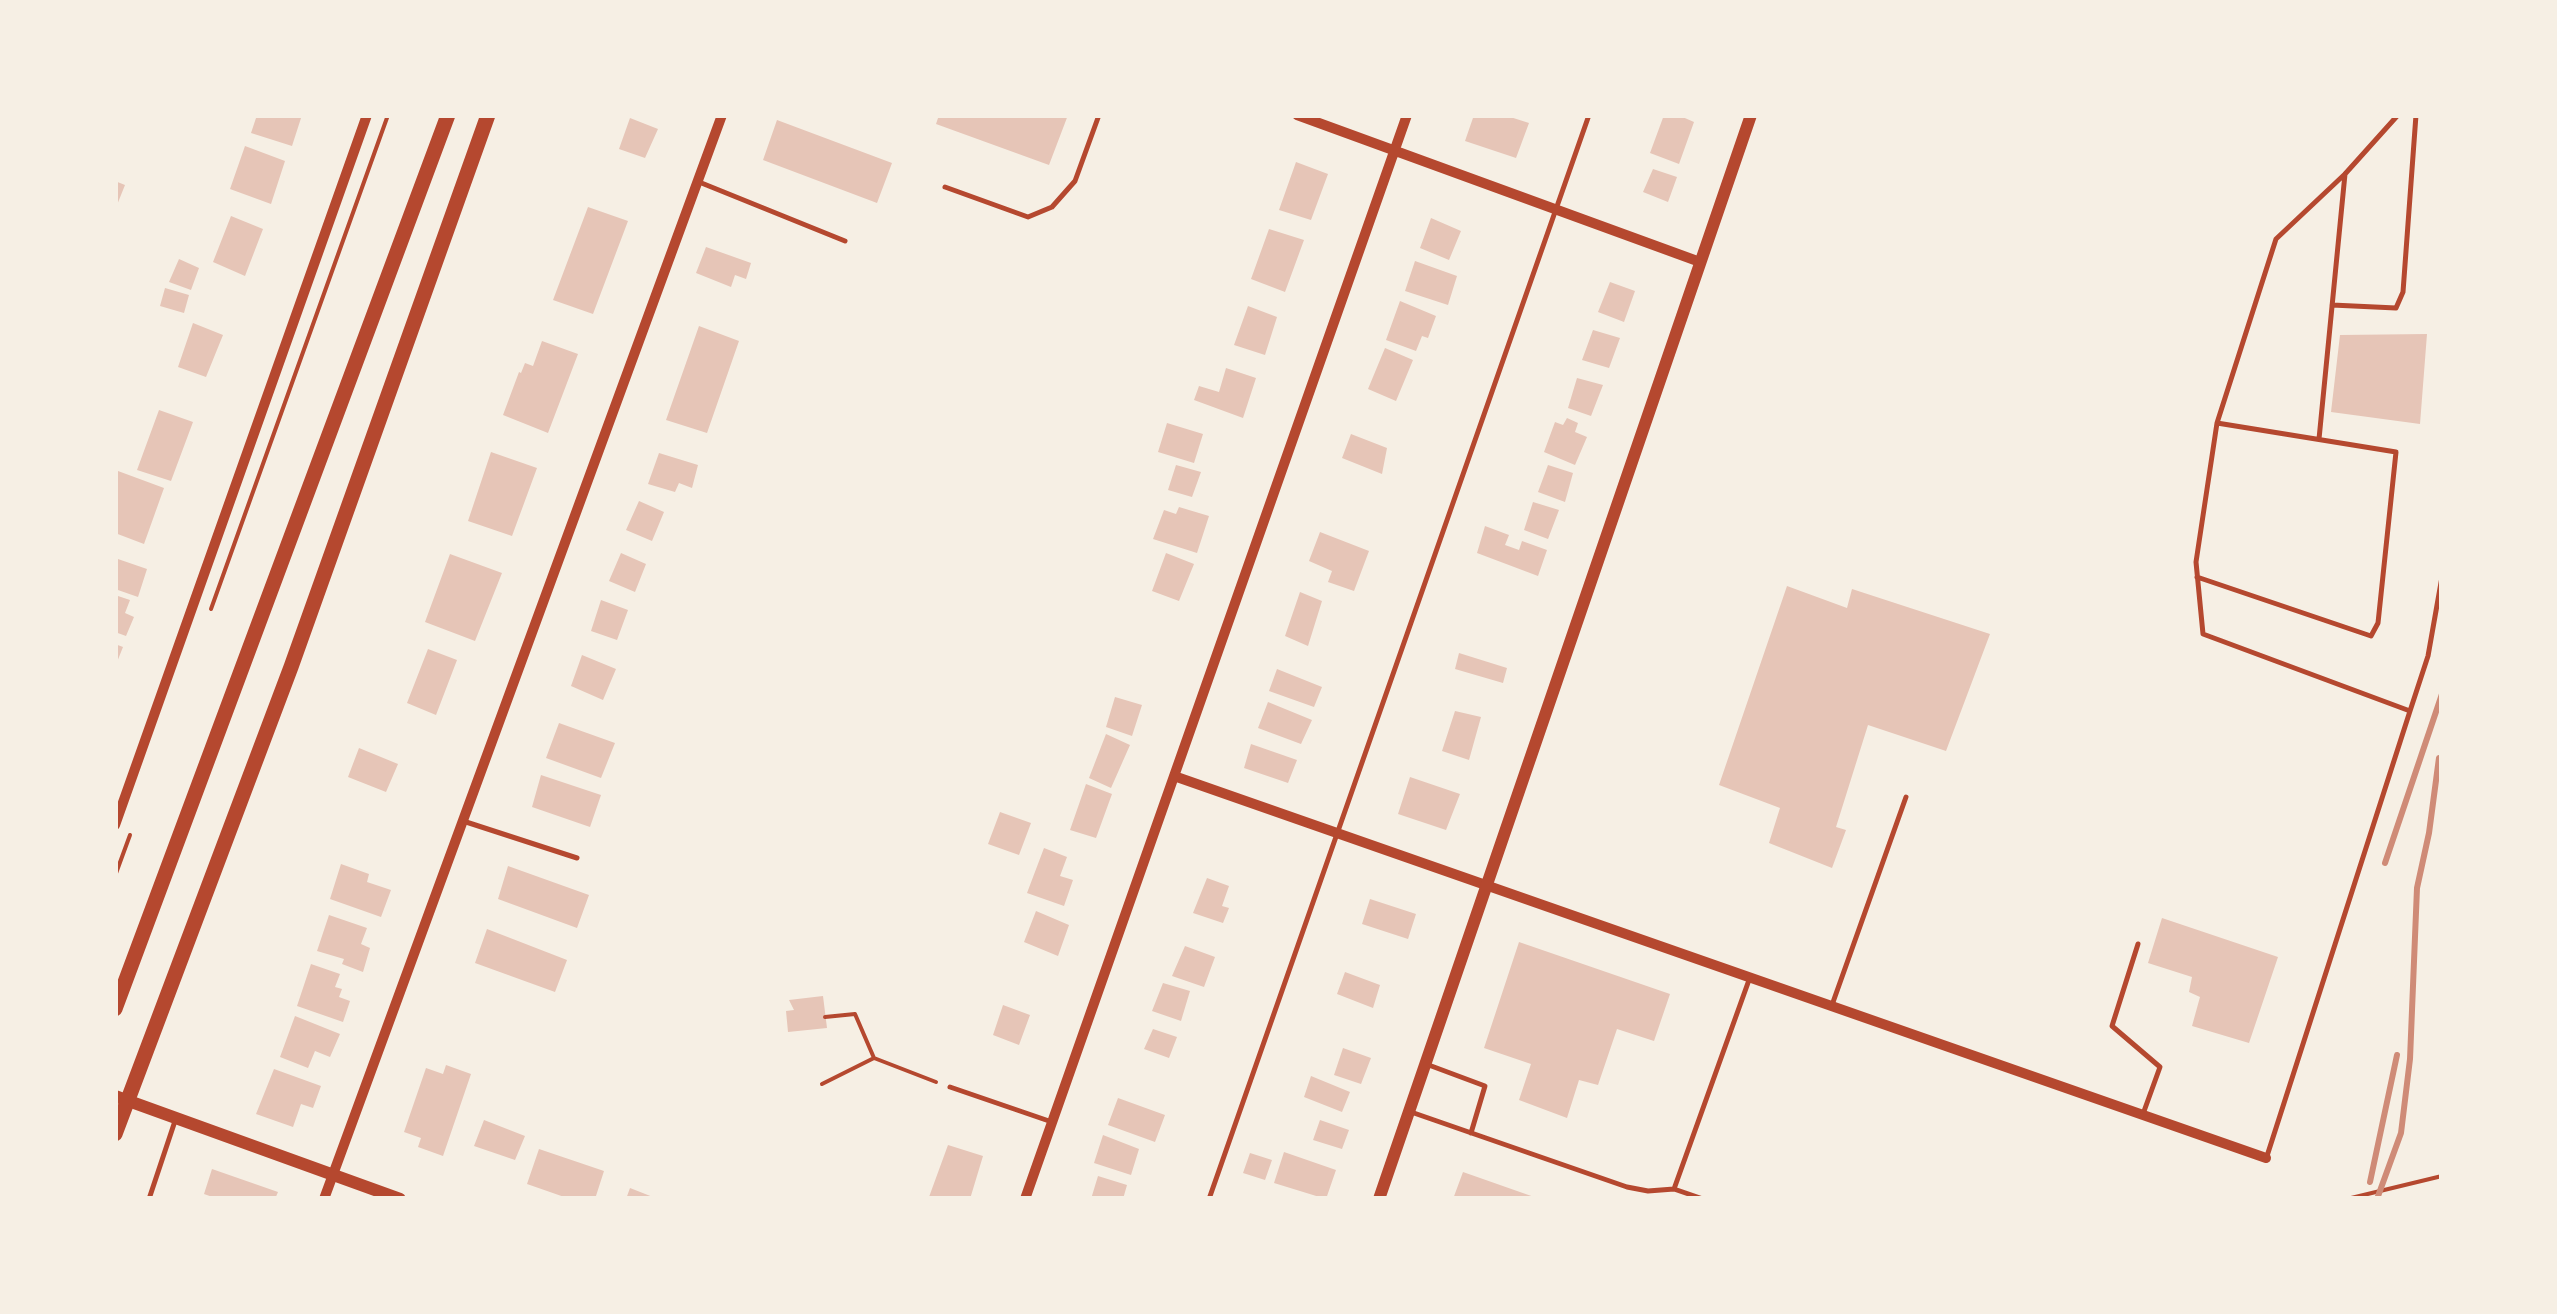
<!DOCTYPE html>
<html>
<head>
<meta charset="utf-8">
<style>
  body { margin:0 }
  #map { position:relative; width:2557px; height:1314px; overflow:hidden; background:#f6efe4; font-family:"Noto Sans",sans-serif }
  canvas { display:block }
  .frame { position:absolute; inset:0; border:118px solid #f6efe4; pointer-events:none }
</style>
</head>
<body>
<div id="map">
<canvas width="2557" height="1314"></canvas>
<div class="frame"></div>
</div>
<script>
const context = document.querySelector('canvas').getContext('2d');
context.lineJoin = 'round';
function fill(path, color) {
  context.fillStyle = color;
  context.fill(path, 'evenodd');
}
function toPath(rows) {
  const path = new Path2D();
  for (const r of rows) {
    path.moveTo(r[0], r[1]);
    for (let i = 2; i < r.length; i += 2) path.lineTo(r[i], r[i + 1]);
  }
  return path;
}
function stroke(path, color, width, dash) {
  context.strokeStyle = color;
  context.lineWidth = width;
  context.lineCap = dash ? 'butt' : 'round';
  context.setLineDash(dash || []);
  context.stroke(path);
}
const building = toPath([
  [257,115,302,115,292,146,251,133],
  [939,115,1068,115,1049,165,936,124],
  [1474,115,1504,115,1529,123,1516,158,1465,141],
  [1664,115,1678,115,1694,122,1679,164,1650,153],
  [630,118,658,129,645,158,619,149],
  [777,120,892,163,877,203,763,160],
  [245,146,285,161,271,204,230,189],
  [1296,162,1328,174,1311,220,1279,210],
  [1653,169,1677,177,1668,202,1643,192],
  [115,181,125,185,115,210],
  [588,207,628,221,593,314,553,300],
  [231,216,263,229,245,276,213,262],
  [1431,218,1461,231,1449,260,1420,248],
  [1269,229,1304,240,1285,292,1251,279],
  [706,247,751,263,746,279,735,275,731,287,696,273],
  [179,259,199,268,191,290,169,282],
  [1415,261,1457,276,1448,305,1405,291],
  [1610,282,1635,291,1624,322,1598,312],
  [165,288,189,295,184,313,160,306],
  [1400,301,1436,316,1428,338,1422,336,1416,351,1386,340],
  [1248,306,1277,317,1265,355,1234,345],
  [193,323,223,335,206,377,178,367],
  [699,326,739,341,707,433,666,420],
  [1593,330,1620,338,1609,368,1582,360],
  [2427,334,2420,424,2331,412,2340,335],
  [542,341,578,354,548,433,503,415,519,372,521,373,525,363,533,366],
  [1385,348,1413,360,1396,401,1368,389],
  [1226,368,1256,378,1243,418,1194,400,1199,386,1219,392],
  [1577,378,1603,385,1591,416,1568,408],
  [159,410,193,422,171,481,137,470],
  [1567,418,1578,423,1575,432,1587,437,1575,465,1544,452,1555,422,1563,425],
  [1167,423,1203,434,1194,463,1158,452],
  [1351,434,1387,448,1382,474,1342,458],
  [491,452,537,468,512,536,468,521],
  [659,453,698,465,692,488,679,483,675,492,648,484],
  [1176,465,1201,472,1192,497,1168,490],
  [1548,465,1573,473,1565,502,1538,492],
  [118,471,164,488,144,544,115,533],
  [639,501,664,512,652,541,626,530],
  [1533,502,1559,510,1548,539,1524,530],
  [1179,507,1209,516,1197,553,1153,539,1164,510,1176,514],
  [1485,526,1509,535,1505,545,1519,550,1522,541,1547,550,1538,576,1477,553],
  [1320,532,1369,551,1354,591,1328,582,1332,571,1309,561],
  [621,553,646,564,635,592,609,581],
  [1166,553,1194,564,1179,601,1152,591],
  [450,554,502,573,475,641,425,622],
  [115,558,147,569,138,597,115,589],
  [1787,586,1847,608,1852,589,1990,634,1946,751,1868,725,1836,827,1846,830,1832,868,1769,843,1780,808,1719,785],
  [1300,592,1322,601,1308,646,1285,636],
  [115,595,130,600,125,613,134,617,126,636,115,632],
  [601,600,628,610,617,640,591,631],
  [115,644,123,647,115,667],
  [428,649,457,660,436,715,407,703],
  [1459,653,1507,668,1503,683,1455,669],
  [582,655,616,669,603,700,571,686],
  [1277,669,1322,687,1314,707,1269,691],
  [1115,697,1142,705,1132,736,1106,727],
  [1268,702,1312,720,1301,744,1258,728],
  [1455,711,1481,717,1469,760,1442,751],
  [559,723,615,743,601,778,546,758],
  [1106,734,1130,745,1111,788,1089,778],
  [1251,744,1297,760,1288,783,1244,768],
  [359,748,398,764,386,792,348,777],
  [541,775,601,795,590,827,532,807],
  [1410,777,1460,794,1446,830,1398,814],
  [1086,784,1112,794,1096,838,1070,830],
  [1000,812,1031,823,1019,855,988,844],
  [1044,848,1067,857,1060,876,1073,880,1064,906,1027,893],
  [341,864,369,874,367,882,391,890,381,917,330,899],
  [508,866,589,895,577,928,498,899],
  [1207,878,1229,886,1222,906,1229,908,1223,923,1193,913],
  [1370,899,1416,914,1408,939,1362,924],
  [1036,911,1069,925,1058,956,1024,942],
  [329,915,367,928,361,944,370,948,363,972,342,964,344,959,317,951],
  [2162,918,2278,957,2249,1043,2192,1026,2200,997,2189,992,2192,977,2148,963],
  [487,929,567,960,555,992,475,963],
  [1519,942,1670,994,1654,1041,1617,1029,1598,1085,1579,1080,1567,1118,1519,1100,1531,1064,1484,1048],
  [1185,946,1215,957,1204,987,1172,976],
  [311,964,340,974,335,987,342,989,339,997,350,1001,343,1022,297,1006],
  [1345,972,1380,985,1373,1008,1337,994],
  [1163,983,1190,991,1181,1021,1152,1011],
  [823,996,827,1028,788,1032,786,1011,794,1010,789,1000],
  [1003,1005,1030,1015,1019,1045,993,1035],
  [295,1016,340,1034,330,1057,315,1051,308,1068,280,1057],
  [1153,1029,1177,1037,1169,1058,1144,1049],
  [1343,1048,1371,1058,1361,1084,1334,1075],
  [446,1065,471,1074,443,1156,418,1147,421,1138,404,1132,426,1068,443,1074],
  [274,1069,321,1086,313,1108,301,1104,293,1127,256,1114],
  [1311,1076,1350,1092,1342,1112,1304,1097],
  [1118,1098,1165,1115,1155,1142,1108,1125],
  [484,1120,525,1136,515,1160,474,1146],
  [1320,1120,1349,1130,1342,1149,1313,1140],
  [1103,1135,1139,1149,1131,1175,1094,1163],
  [948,1145,983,1156,970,1199,929,1197],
  [539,1149,604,1171,595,1199,570,1199,527,1184],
  [1284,1152,1336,1170,1326,1199,1274,1183],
  [1250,1153,1272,1160,1265,1180,1243,1173],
  [212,1169,278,1192,275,1199,218,1199,204,1194],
  [1463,1172,1537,1198,1537,1199,1453,1199],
  [1098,1176,1127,1185,1123,1199,1091,1199],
  [630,1188,658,1199,626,1199]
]);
const path = toPath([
  [211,609,388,115],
  [115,876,130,835],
  [825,1017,855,1014,874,1058],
  [822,1084,874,1058,936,1082],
  [2347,1199,2442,1176]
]);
const service = toPath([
  [2398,115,2345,174,2276,239,2217,423,2196,562,2203,634,2410,711,2428,656,2442,577],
  [699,182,845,241],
  [945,187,1028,217,1052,207,1075,181,1099,115],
  [2332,305,2396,308,2403,292,2416,115],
  [2319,439,2345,174],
  [2197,577,2371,636,2378,623,2396,452,2217,423],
  [463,821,577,858],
  [2138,944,2112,1026,2160,1067,2143,1114],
  [1832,1005,1906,797],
  [1426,1064,1485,1086,1471,1133],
  [950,1087,1052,1122],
  [1411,1112,1627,1187,1648,1191,1674,1189,1703,1199],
  [2267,1156,2410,711],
  [1674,1189,1749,980],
  [149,1199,175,1121],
  [1209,1199,1589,115]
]);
const minor = toPath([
  [1297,115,1700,262],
  [1174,776,2266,1158],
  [115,825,367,115],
  [324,1199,722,115],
  [1025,1199,1407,115]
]);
const tertiary = toPath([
  [115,1096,400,1199],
  [1379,1199,1751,115]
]);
const primary = toPath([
  [115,1009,448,115],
  [115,1134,291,667,488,115]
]);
const rail = toPath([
  [2385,863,2442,694],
  [2370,1182,2397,1055],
  [2377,1199,2401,1133,2410,1059,2417,888,2429,833,2439,758]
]);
fill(building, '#e6c5b7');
stroke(path, '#b5482f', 4);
stroke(service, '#b5482f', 5);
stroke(minor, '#b5482f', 10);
stroke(tertiary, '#b5482f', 12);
stroke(primary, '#b5482f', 15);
stroke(rail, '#cf8b77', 6);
</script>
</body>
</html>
